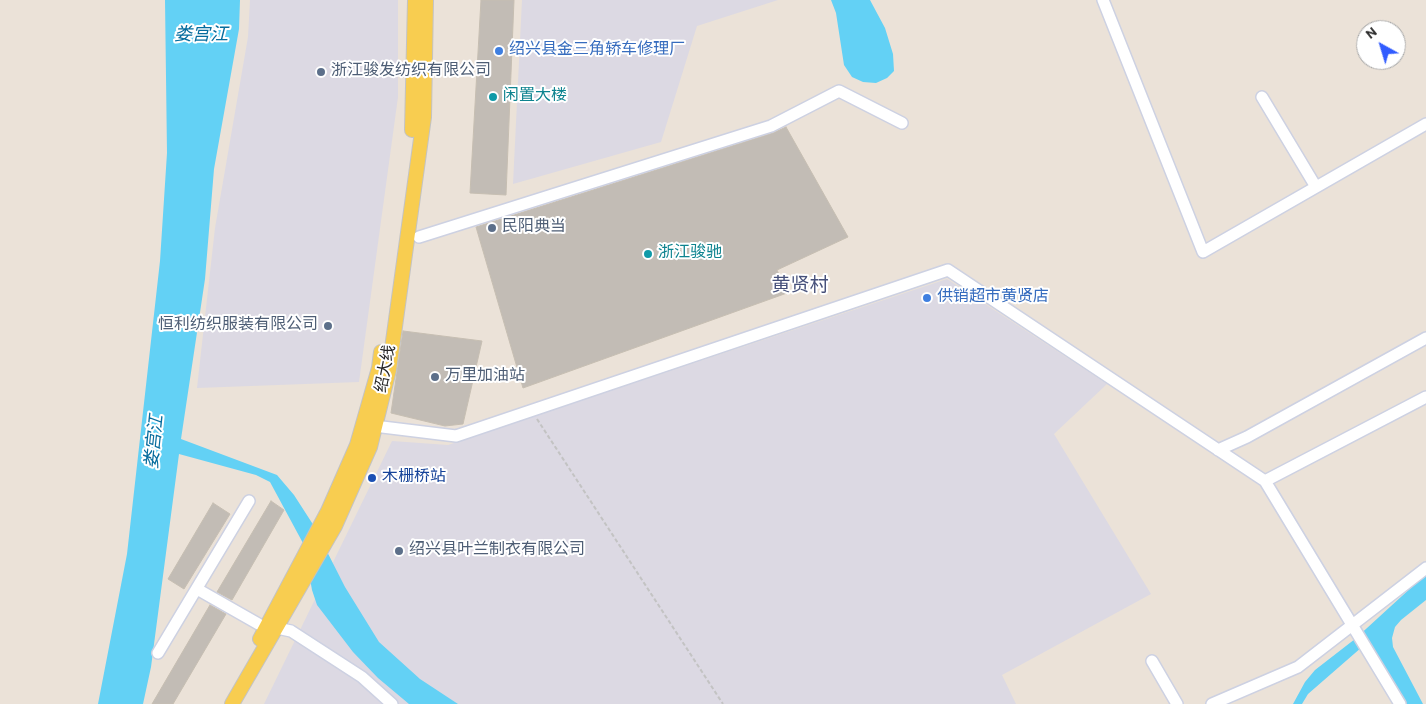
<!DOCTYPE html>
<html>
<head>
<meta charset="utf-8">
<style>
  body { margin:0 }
  #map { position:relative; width:1426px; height:704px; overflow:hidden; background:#ebe2d8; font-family:Overpass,sans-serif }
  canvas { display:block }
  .north { position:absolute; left:1356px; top:20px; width:50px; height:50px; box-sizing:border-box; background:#fff; border:1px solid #a9a9a9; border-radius:50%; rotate:321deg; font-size:14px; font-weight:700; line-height:20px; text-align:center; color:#272727 }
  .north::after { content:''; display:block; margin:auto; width:18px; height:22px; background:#315cff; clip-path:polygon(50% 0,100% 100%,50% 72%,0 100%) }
</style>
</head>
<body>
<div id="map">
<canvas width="1426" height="704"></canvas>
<div class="north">N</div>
</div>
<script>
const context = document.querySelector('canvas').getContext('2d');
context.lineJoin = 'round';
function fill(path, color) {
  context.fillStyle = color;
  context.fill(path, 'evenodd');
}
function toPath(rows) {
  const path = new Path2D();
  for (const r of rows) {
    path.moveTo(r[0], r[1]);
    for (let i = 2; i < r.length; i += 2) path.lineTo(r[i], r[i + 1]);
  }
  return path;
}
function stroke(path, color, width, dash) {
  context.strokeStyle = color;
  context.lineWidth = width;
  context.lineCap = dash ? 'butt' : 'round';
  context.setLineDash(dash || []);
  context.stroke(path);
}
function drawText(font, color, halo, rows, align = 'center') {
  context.font = font + ' Overpass,"Noto Sans SC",sans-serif';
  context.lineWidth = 4;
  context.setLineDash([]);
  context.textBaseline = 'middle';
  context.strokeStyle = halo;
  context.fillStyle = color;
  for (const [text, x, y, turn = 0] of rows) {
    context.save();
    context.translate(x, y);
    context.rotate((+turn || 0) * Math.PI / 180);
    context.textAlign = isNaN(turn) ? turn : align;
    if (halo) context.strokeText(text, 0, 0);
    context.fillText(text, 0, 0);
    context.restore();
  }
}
const industrial = toPath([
  [250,0,398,0,398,97,359,382,197,388,215,228,248,37],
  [522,0,778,0,697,26,661,142,513,184],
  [947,279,1107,384,1054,434,1151,594,1002,675,1016,704,264,704,392,441,448,445]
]);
const water = toPath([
  [165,0,240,0,239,29,214,169,205,279,181,439,277,475,294,495,314,526,345,587,379,642,420,679,458,704,409,704,378,678,353,652,317,605,312,590,304,545,270,482,256,475,179,454,151,667,143,704,98,704,127,554,160,261,167,153],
  [831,0,870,0,885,28,893,54,894,71,887,78,876,83,863,82,852,77,844,65,836,13],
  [1426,574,1426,600,1401,620,1395,627,1392,638,1393,647,1423,704,1404,704,1362,647,1308,694,1302,704,1293,704,1305,682,1315,670,1355,639]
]);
const building = toPath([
  [481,0,514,0,506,195,470,193,481,0],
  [786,127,848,237,777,270,787,293,523,388,476,227,773,133,786,127],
  [403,331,482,341,463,424,445,426,391,413,403,331],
  [271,501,284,510,232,600,217,592,271,501],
  [213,503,230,514,184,589,168,579,213,503],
  [210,605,226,614,173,704,152,704,210,605]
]);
const path = toPath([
  [537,419,723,704]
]);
const minor = toPath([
  [1103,0,1203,252,1426,124],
  [1262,97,1316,187],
  [419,237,771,126,839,91,902,123],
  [366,425,456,436,948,270,1265,481,1400,704],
  [1218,450,1247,437,1426,338],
  [1265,481,1426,397],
  [197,589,262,626,268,626],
  [277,628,291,631,362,677,392,704],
  [158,653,249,501],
  [1152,661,1177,704],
  [1212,704,1298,667,1426,568]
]);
const major = toPath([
  [412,130,415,0],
  [260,639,328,511,357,445,379,368,381,352],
  [232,704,335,526,370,447,389,370,424,117,426,0]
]);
const markers = [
  [499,51,5,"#3f7fe0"],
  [321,72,5,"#5c6f8a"],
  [493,97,5,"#0f9aa8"],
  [492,228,5,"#5c6f8a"],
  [648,254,5,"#0f9aa8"],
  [927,298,5,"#3f7fe0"],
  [328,326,5,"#5c6f8a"],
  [435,377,5,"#5c6f8a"],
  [372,478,5,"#1a4fb4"],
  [399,551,5,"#5c6f8a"]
];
const shopNames = [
  ["绍兴县金三角轿车修理厂",509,51],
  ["供销超市黄贤店",937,298]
];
const serviceNames = [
  ["浙江骏发纺织有限公司",331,72],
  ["民阳典当",502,228],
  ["恒利纺织服装有限公司",318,326,"right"],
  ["万里加油站",445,377],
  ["绍兴县叶兰制衣有限公司",409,551]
];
const cultureNames = [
  ["闲置大楼",503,97],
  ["浙江骏驰",658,254]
];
const streetNames = [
  ["绍大线",387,369,-79]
];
const transitNames = [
  ["木栅桥站",382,478]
];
const waterNames = [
  ["娄宫江",201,36],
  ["娄宫江",156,442,-84]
];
const quarterNames = [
  ["黄贤村",800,287]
];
fill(industrial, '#dcd9e3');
fill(water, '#63d1f5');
fill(building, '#c2bcb5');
stroke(building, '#c6beb2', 1);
stroke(minor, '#cdd1e2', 14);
stroke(major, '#c3c3c3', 16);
stroke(path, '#c3c3c3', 2, [4, 2.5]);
stroke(minor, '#fff', 11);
stroke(major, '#f8cd50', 14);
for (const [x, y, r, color] of markers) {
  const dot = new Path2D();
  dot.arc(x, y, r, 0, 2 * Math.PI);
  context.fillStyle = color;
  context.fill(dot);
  stroke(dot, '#fff', 2);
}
drawText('16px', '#366cbe', '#fff', shopNames, 'left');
drawText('16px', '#4e5e75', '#fff', serviceNames, 'left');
drawText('16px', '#0d838f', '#fff', cultureNames, 'left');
drawText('16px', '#272727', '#fff', streetNames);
drawText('16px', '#164399', '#fff', transitNames, 'left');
drawText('italic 18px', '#066c9d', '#fff', waterNames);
drawText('19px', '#46507a', '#fff', quarterNames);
</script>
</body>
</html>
